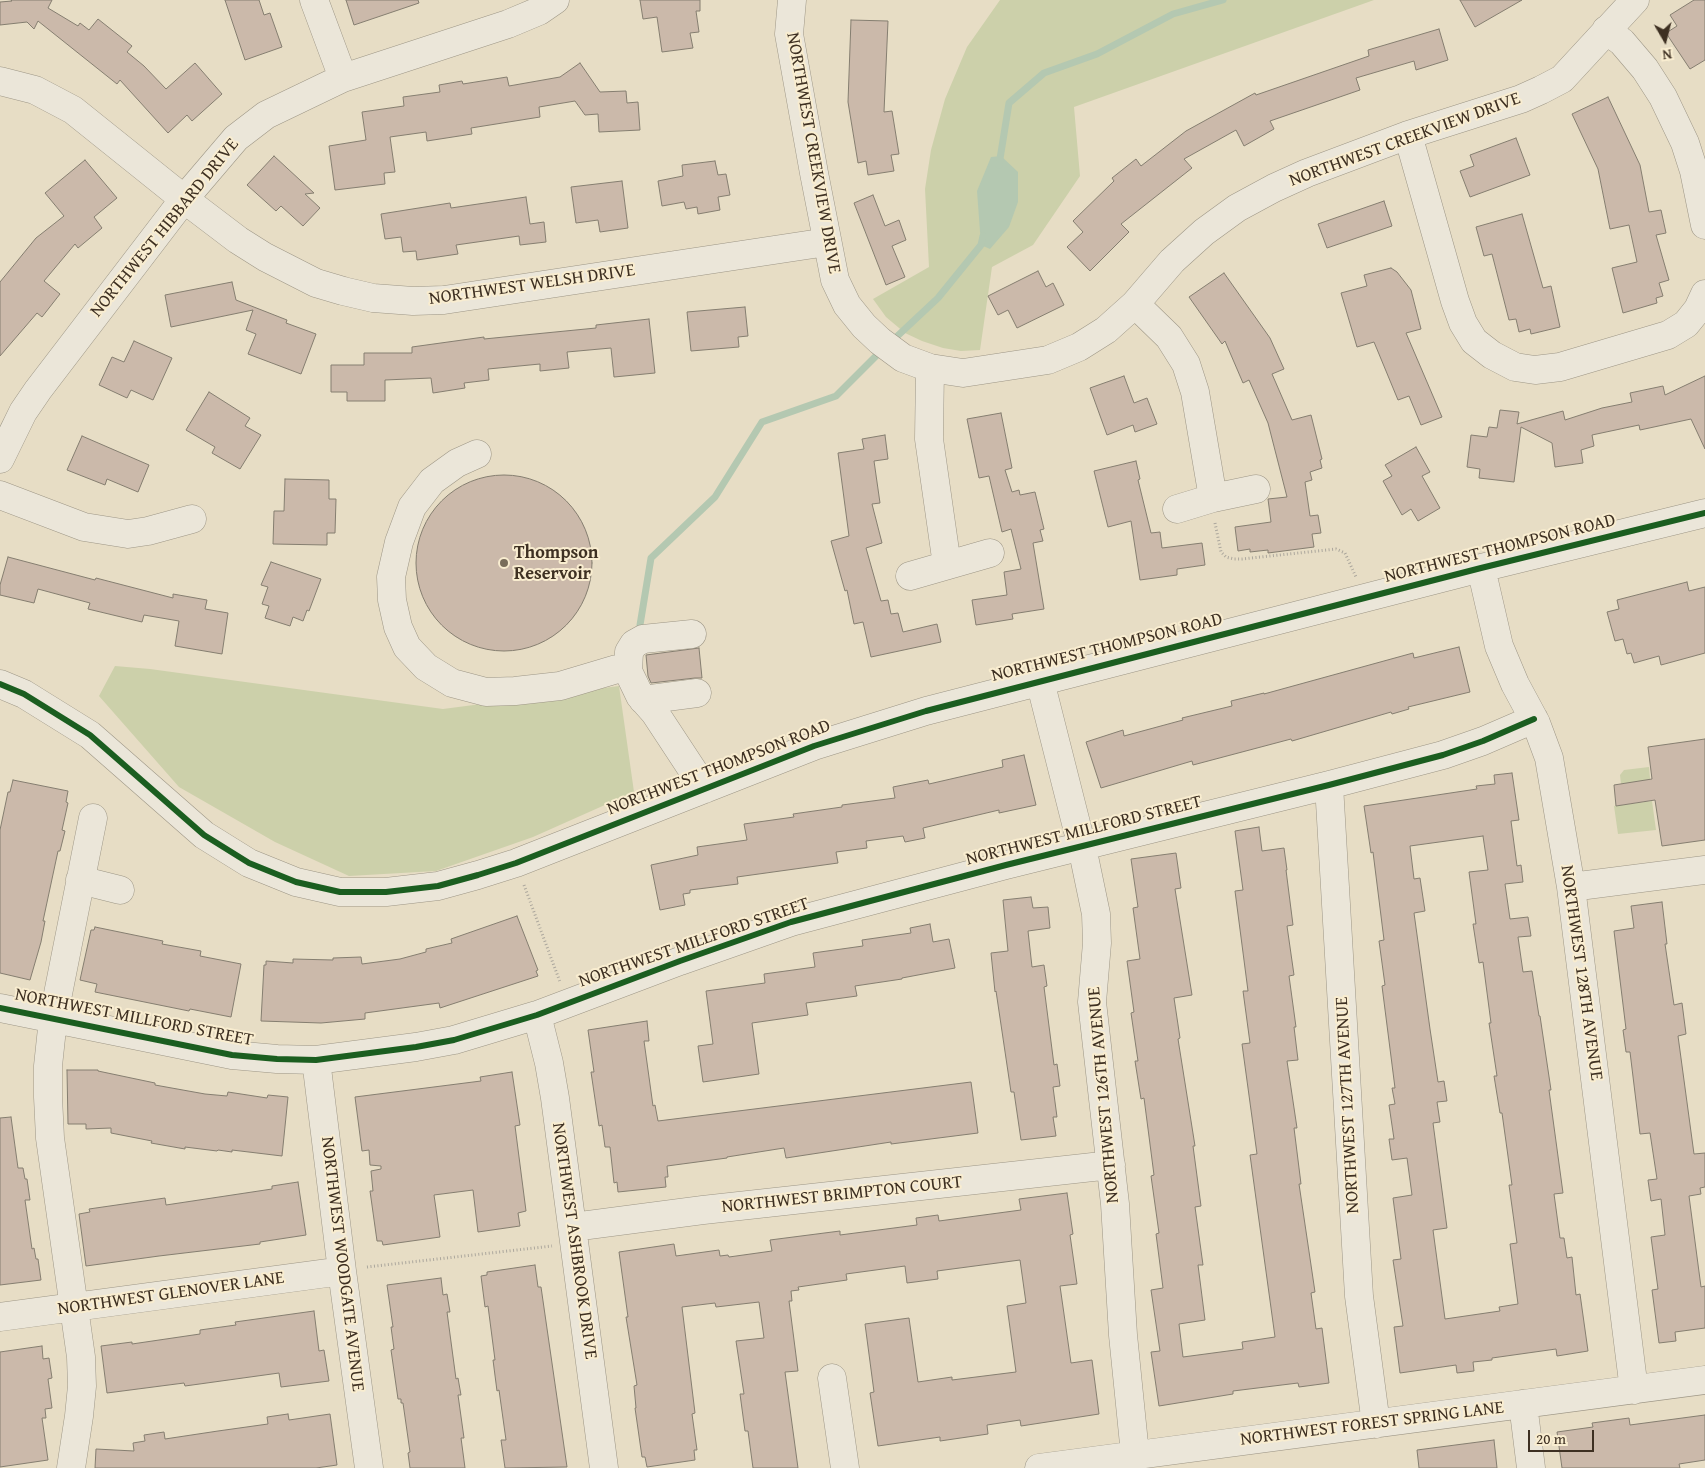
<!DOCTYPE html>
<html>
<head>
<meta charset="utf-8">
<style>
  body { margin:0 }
  #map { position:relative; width:1705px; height:1468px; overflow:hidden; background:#e7ddc5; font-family:"Gentium Book Plus",serif }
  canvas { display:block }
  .north { position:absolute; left:1640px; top:15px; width:50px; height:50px; -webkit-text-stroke:4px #f9edd0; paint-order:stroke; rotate:172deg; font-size:14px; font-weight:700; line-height:20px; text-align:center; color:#3e3022 }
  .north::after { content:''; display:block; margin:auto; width:18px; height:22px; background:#3e3022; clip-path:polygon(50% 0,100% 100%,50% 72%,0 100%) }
  .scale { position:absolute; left:1528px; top:1430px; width:66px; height:22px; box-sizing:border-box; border:2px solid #3e3022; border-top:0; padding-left:6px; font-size:15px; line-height:18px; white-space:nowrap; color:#3e3022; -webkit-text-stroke:4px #f9edd0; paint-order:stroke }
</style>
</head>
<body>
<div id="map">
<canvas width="1705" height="1468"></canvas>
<div class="north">N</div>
<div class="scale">20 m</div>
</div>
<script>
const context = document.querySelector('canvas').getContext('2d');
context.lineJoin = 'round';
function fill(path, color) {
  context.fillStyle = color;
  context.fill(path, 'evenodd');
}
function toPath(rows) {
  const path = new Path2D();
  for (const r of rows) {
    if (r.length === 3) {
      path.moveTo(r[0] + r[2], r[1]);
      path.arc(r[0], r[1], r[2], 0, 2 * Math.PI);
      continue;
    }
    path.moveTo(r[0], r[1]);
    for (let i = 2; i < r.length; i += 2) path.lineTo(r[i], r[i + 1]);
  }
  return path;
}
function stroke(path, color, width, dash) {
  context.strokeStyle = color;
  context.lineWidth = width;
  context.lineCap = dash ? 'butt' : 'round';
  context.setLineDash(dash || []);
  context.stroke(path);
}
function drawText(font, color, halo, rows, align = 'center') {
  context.font = font + ' "Gentium Book Plus",serif';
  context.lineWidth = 4;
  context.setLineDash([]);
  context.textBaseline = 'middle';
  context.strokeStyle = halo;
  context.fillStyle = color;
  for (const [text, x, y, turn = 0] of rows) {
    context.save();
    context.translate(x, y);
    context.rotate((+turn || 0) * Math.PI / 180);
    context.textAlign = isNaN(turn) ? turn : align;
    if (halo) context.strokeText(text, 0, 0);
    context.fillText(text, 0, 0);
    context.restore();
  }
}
const green = toPath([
  [1000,0,1374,0,1074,107,1080,176,1033,245,992,267,980,350,961,351,943,348,922,341,905,333,886,317,873,299,929,267,925,189,931,150,945,99,967,47],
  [115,666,150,669,443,709,619,686,634,792,533,837,436,871,349,876,275,842,179,787,99,696],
  [1649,767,1651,790,1626,793,1625,783,1621,784,1620,775,1624,770],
  [1652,801,1656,830,1618,834,1614,806]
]);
const water = toPath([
  [1001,156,1018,172,1018,202,1009,227,990,249,981,245,977,191,991,157]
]);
const stream = toPath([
  [999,165,1009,103,1044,73,1097,54,1173,14,1223,0],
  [891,342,938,298,981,245,983,236],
  [640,625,651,558,715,497,762,422,836,396,883,349]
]);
const building = toPath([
  [11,0,52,0,48,8,78,26,80,23,89,30,98,19,132,46,127,52,144,66,166,89,195,63,222,94,192,121,187,115,168,133,120,80,117,84,38,21,34,29,27,22,0,25,0,2,12,1,11,0],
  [225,0,259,0,264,15,270,13,282,47,245,60,225,0],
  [346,0,418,0,419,3,354,25,346,0],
  [640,0,700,0,700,11,696,11,699,32,690,33,693,48,662,52,657,17,643,19,640,0],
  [1460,0,1522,0,1475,27,1460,0],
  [1694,0,1705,0,1705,60,1690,69,1666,33,1677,26,1670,15,1694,0],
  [851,20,888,21,884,112,892,111,899,154,891,155,894,171,868,175,866,161,858,163,848,102,851,20],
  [1439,29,1448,60,1416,70,1414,61,1356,78,1360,90,1270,121,1274,129,1244,146,1236,130,1184,159,1192,168,1121,224,1129,232,1090,271,1067,247,1083,232,1073,221,1114,181,1112,178,1136,159,1141,166,1186,131,1255,93,1256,95,1369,56,1368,50,1439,29],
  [580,63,600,92,626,91,627,103,638,102,640,130,599,132,598,114,585,115,575,101,539,107,540,117,471,128,472,134,427,141,426,132,390,137,395,172,384,173,385,184,335,190,329,146,366,140,362,112,404,106,403,97,440,92,439,85,462,81,463,84,507,77,509,86,560,77,580,63],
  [1608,97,1640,165,1649,212,1661,210,1666,233,1656,235,1669,280,1659,283,1663,296,1656,298,1657,303,1623,313,1612,268,1637,262,1629,225,1610,229,1598,169,1572,114,1608,97],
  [1516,138,1530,175,1470,197,1460,171,1474,166,1470,155,1516,138],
  [274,156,314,193,305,194,320,208,303,226,281,206,276,211,247,185,274,156],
  [85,160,117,198,94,217,102,228,78,248,75,244,44,281,60,294,42,317,37,313,0,356,0,282,36,238,64,216,45,193,85,160],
  [715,161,718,175,726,174,730,195,718,197,720,210,698,214,697,207,686,209,684,202,662,206,658,181,683,176,682,165,715,161],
  [622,181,628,228,600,232,598,220,576,223,571,187,622,181],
  [873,195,885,226,899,220,906,240,892,246,905,277,886,285,854,203,873,195],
  [526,197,530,224,544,222,546,242,520,245,519,236,456,245,458,254,417,260,416,251,403,252,401,237,385,239,381,214,450,203,451,208,526,197],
  [1384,201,1392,226,1327,248,1318,224,1384,201],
  [1522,214,1543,288,1551,286,1560,327,1531,334,1530,329,1519,332,1516,319,1509,320,1492,254,1484,256,1476,227,1522,214],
  [1391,268,1397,272,1411,290,1421,329,1406,333,1442,417,1421,425,1409,396,1398,400,1374,342,1357,347,1341,293,1367,286,1364,275,1391,268],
  [1038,271,1046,287,1053,283,1064,305,1017,328,1008,310,998,315,988,296,1038,271],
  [1224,273,1270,338,1284,369,1272,374,1292,420,1311,415,1322,459,1320,460,1322,468,1310,472,1312,480,1305,482,1310,516,1318,515,1321,533,1312,534,1314,547,1268,553,1268,550,1250,552,1250,549,1238,551,1235,527,1271,522,1268,499,1287,497,1268,423,1249,380,1243,383,1225,341,1222,344,1189,297,1224,273],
  [232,282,236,300,287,320,286,323,316,334,301,374,248,354,256,334,246,330,253,310,171,327,165,295,232,282],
  [745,307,748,336,738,337,739,347,691,351,687,312,745,307],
  [649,319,655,373,614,377,611,348,567,352,569,368,540,371,540,364,488,369,489,380,464,383,465,388,433,393,431,378,385,380,385,401,347,401,347,392,331,392,331,365,364,365,364,353,412,353,412,347,484,337,484,339,596,328,596,325,649,319],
  [134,341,172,358,153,400,131,390,127,398,99,385,112,357,124,362,134,341],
  [1124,376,1134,403,1147,398,1157,424,1135,432,1133,425,1107,435,1090,388,1124,376],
  [1705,376,1705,449,1691,419,1640,430,1639,425,1592,435,1594,446,1581,450,1583,463,1555,467,1552,443,1521,427,1514,482,1479,478,1480,469,1467,467,1471,435,1487,437,1489,427,1497,428,1500,410,1519,412,1517,424,1563,411,1565,420,1602,408,1632,402,1630,393,1663,386,1665,395,1705,376],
  [209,392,250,418,245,426,261,435,240,469,212,453,215,447,186,430,209,392],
  [1001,413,1012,468,1005,470,1012,492,1019,490,1020,495,1035,492,1044,529,1040,530,1043,541,1033,543,1044,609,1012,614,1013,619,976,625,972,600,1007,595,1004,572,1021,569,1011,529,1002,532,989,476,979,478,967,419,1001,413],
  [885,435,888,459,874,461,880,503,872,504,882,543,866,548,881,601,888,600,891,614,898,613,903,632,937,624,941,642,871,657,863,622,854,624,847,590,845,591,831,541,849,536,838,453,864,449,862,439,885,435],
  [82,436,149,465,138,492,107,479,105,485,67,470,82,436],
  [1416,447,1430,472,1422,476,1440,508,1418,521,1411,509,1402,515,1383,481,1392,476,1385,465,1416,447],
  [1136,461,1140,479,1138,480,1151,533,1160,532,1162,548,1202,543,1205,565,1177,569,1177,575,1140,580,1131,521,1108,527,1094,471,1136,461],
  [504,563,88],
  [285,479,329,480,329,499,336,499,335,533,327,533,327,545,273,544,274,511,284,511,285,479],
  [8,557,95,580,96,578,173,598,173,594,207,600,205,609,228,613,222,654,175,646,179,621,144,615,142,622,88,609,90,603,38,589,34,603,0,595,0,585,8,557],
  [271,562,321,579,309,611,307,610,303,621,293,617,290,626,265,618,269,606,262,604,268,587,261,585,271,562],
  [1687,582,1689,591,1705,587,1705,653,1661,665,1659,656,1634,663,1631,653,1627,654,1623,639,1615,641,1607,612,1619,609,1617,600,1687,582],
  [1459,647,1470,692,1408,707,1409,709,1392,714,1391,712,1292,741,1291,739,1193,765,1192,761,1101,788,1086,742,1123,730,1124,736,1183,720,1182,718,1232,706,1231,701,1264,693,1264,694,1413,653,1414,658,1459,647],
  [699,648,702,678,695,678,651,683,648,676,646,655,699,648],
  [1705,739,1705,840,1662,846,1655,800,1616,806,1614,785,1652,779,1648,747,1705,739],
  [1024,755,1036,805,999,813,999,810,923,828,925,838,905,842,903,836,866,841,867,848,836,852,838,863,737,877,738,884,690,890,690,893,683,894,685,905,660,910,651,865,698,855,697,847,747,840,744,824,794,817,793,814,842,807,842,805,895,798,893,787,928,780,929,784,1003,767,1002,760,1024,755],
  [1512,773,1519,820,1511,821,1517,866,1521,865,1523,882,1505,884,1510,919,1528,917,1531,936,1518,937,1523,972,1532,971,1539,1016,1540,1016,1551,1090,1549,1090,1563,1193,1554,1194,1560,1238,1564,1238,1567,1258,1572,1257,1576,1295,1580,1294,1588,1351,1557,1356,1556,1349,1492,1358,1492,1360,1473,1362,1474,1371,1457,1373,1456,1365,1400,1373,1394,1327,1403,1326,1393,1260,1401,1259,1393,1198,1412,1195,1407,1158,1392,1160,1389,1139,1394,1139,1389,1105,1395,1104,1392,1088,1395,1088,1382,986,1385,985,1379,941,1384,940,1373,852,1371,853,1364,806,1477,789,1476,786,1495,784,1494,775,1512,773],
  [1483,836,1488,870,1469,872,1476,924,1473,924,1479,963,1483,962,1491,1023,1489,1023,1497,1076,1494,1076,1500,1113,1502,1113,1512,1185,1509,1185,1517,1243,1510,1244,1518,1304,1499,1307,1500,1311,1445,1319,1433,1230,1447,1228,1433,1123,1440,1122,1437,1102,1447,1101,1444,1081,1438,1082,1430,1029,1414,913,1425,911,1420,878,1414,879,1410,846,1483,836],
  [13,780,68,791,66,802,68,803,62,830,65,831,60,851,58,851,43,921,45,921,41,942,30,980,0,973,0,830,8,792,10,792,13,780],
  [1259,827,1262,851,1284,848,1287,870,1286,870,1293,925,1287,926,1294,975,1289,976,1296,1027,1294,1027,1298,1060,1287,1061,1297,1128,1294,1128,1301,1184,1299,1184,1315,1292,1311,1293,1316,1329,1322,1328,1329,1383,1299,1387,1298,1383,1233,1391,1233,1394,1159,1406,1151,1352,1160,1351,1151,1290,1163,1288,1156,1234,1159,1233,1151,1176,1154,1175,1144,1098,1141,1099,1135,1061,1138,1061,1131,1013,1134,1012,1127,961,1140,959,1133,908,1138,907,1131,859,1176,853,1181,888,1175,889,1192,995,1174,998,1180,1038,1178,1039,1195,1146,1193,1146,1201,1206,1195,1207,1203,1265,1198,1265,1205,1320,1179,1324,1183,1357,1243,1349,1242,1342,1275,1337,1250,1155,1257,1154,1242,1044,1250,1043,1243,991,1248,991,1235,891,1243,890,1235,831,1259,827],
  [1031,897,1033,908,1048,907,1050,928,1028,931,1032,967,1044,965,1047,986,1044,987,1054,1065,1057,1064,1060,1086,1053,1087,1057,1117,1053,1117,1056,1136,1021,1140,1014,1092,1011,1092,996,991,995,992,991,953,1008,951,1003,900,1031,897],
  [1662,902,1667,944,1665,944,1674,1005,1682,1003,1686,1034,1678,1036,1694,1154,1705,1153,1705,1187,1700,1188,1701,1194,1689,1196,1701,1287,1705,1286,1705,1328,1675,1332,1676,1341,1659,1343,1652,1290,1658,1289,1651,1237,1665,1235,1661,1199,1651,1201,1648,1180,1657,1179,1650,1133,1640,1134,1630,1052,1626,1052,1623,1030,1626,1029,1614,931,1634,928,1631,906,1662,902],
  [517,916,538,970,536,971,538,976,440,1008,439,1003,365,1013,365,1019,321,1023,261,1021,264,965,266,965,266,961,293,963,293,959,333,960,333,958,361,957,362,964,400,959,426,952,426,949,452,943,451,939,517,916],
  [930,924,933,942,949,939,955,968,902,978,902,979,855,986,857,996,806,1003,808,1015,752,1023,759,1074,703,1082,698,1046,713,1044,706,991,765,983,764,974,815,967,813,953,863,946,862,940,911,933,910,928,930,924],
  [95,927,163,941,162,944,201,951,200,956,241,964,231,1017,190,1009,189,1011,95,992,97,984,80,980,91,930,94,930,95,927],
  [647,1021,649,1041,644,1041,653,1106,655,1105,658,1121,971,1082,978,1133,891,1144,891,1142,786,1158,784,1148,727,1157,727,1158,667,1166,668,1177,665,1177,666,1187,618,1192,617,1182,614,1183,610,1147,605,1147,602,1125,599,1126,591,1072,594,1072,588,1030,647,1021],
  [67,1070,98,1070,98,1071,155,1083,155,1085,205,1094,227,1096,228,1092,267,1098,268,1095,288,1097,282,1156,232,1150,232,1152,218,1150,217,1151,185,1147,185,1149,151,1143,152,1141,111,1133,111,1128,86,1129,86,1124,68,1124,67,1070],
  [512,1072,520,1125,515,1126,526,1211,518,1213,520,1226,478,1232,473,1190,434,1195,440,1237,383,1245,382,1241,377,1241,370,1191,373,1191,371,1171,381,1169,381,1166,370,1165,369,1150,362,1151,355,1097,481,1081,480,1077,512,1072],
  [11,1117,18,1168,23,1168,25,1179,27,1179,30,1200,25,1200,32,1249,34,1248,36,1259,38,1259,41,1280,0,1285,0,1118,11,1117],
  [298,1182,306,1235,260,1242,260,1244,159,1256,86,1266,79,1214,90,1212,89,1209,165,1198,166,1205,272,1189,272,1186,298,1182],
  [1067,1193,1073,1234,1070,1235,1077,1284,1060,1286,1071,1363,1092,1360,1099,1414,1021,1426,1020,1420,987,1425,988,1434,940,1441,940,1437,878,1446,870,1393,874,1392,865,1324,909,1318,918,1382,952,1377,952,1380,1016,1372,1007,1306,1026,1303,1020,1260,937,1271,938,1279,907,1283,905,1266,846,1274,847,1280,798,1287,799,1290,791,1291,792,1301,789,1301,798,1371,785,1372,798,1468,753,1468,748,1431,745,1431,740,1394,744,1394,736,1341,764,1338,759,1302,716,1307,715,1303,682,1307,695,1413,692,1414,697,1450,694,1450,695,1460,647,1467,645,1457,642,1457,635,1408,636,1408,634,1386,637,1385,626,1317,628,1317,619,1252,674,1244,676,1256,719,1250,720,1256,728,1255,729,1257,772,1251,770,1240,840,1231,840,1235,917,1225,916,1218,938,1215,939,1221,1021,1210,1019,1199,1067,1193],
  [535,1265,538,1287,541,1287,567,1467,505,1468,501,1440,506,1440,499,1390,497,1391,493,1360,495,1360,488,1306,485,1307,481,1276,487,1275,487,1272,535,1265],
  [441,1278,443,1295,447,1294,450,1312,447,1312,456,1379,458,1378,461,1395,458,1395,464,1438,461,1438,465,1468,410,1468,408,1453,410,1452,403,1403,401,1403,401,1399,398,1399,391,1350,394,1349,391,1327,393,1327,387,1285,441,1278],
  [314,1311,319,1351,324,1350,329,1381,281,1387,279,1373,185,1386,184,1383,107,1393,101,1346,132,1342,132,1344,200,1334,200,1330,236,1325,235,1322,314,1311],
  [42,1346,43,1359,49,1358,52,1378,48,1379,52,1408,45,1409,46,1418,42,1418,48,1460,0,1467,0,1352,42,1346],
  [288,1414,289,1420,330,1414,337,1465,316,1468,95,1468,96,1449,134,1451,133,1443,145,1441,144,1435,164,1432,165,1439,218,1431,268,1424,267,1417,288,1414],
  [1705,1415,1705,1460,1679,1464,1680,1468,1562,1468,1557,1432,1593,1427,1592,1423,1629,1418,1630,1425,1705,1415],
  [1494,1440,1497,1468,1419,1468,1417,1450,1494,1440]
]);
const path = toPath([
  [1215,523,1221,552,1226,557,1234,559,1242,559,1336,549,1345,553,1356,577],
  [524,885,560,982],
  [367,1267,552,1246]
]);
const minor = toPath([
  [314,0,343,78],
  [792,0,789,34,814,173,835,280,847,305,864,326,880,341,903,358,930,368,963,373,1048,360,1079,347,1106,330,1135,304,1172,261,1204,232,1237,208,1274,188,1307,173,1408,135,1521,99,1541,90,1562,79,1635,0],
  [1606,30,1622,42,1645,69,1663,97,1685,143,1694,171,1705,225],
  [0,81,35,90,73,110,184,199,238,240,265,257,316,283,343,291,373,298,413,301,444,300,827,242],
  [1408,135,1455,301,1463,323,1474,341,1492,355,1515,367,1535,370,1560,367,1668,335,1686,324,1698,309,1705,294],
  [1135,304,1169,337,1186,364,1195,392,1213,498],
  [930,368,929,439,947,565],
  [477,454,457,463,432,481,412,507,399,542,391,577,392,600,398,627,407,647,426,667,452,683,486,692,515,691,560,686,617,669,628,671,640,696,655,713,705,789],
  [0,459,23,412,38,390,184,199,236,138,266,115,343,78,508,24,539,11,555,0],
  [0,495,84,527,128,534,148,531,192,519],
  [1177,509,1213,498,1256,489],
  [1481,568,1499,646,1515,684,1536,723,1549,758,1571,887,1634,1390],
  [910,576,990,553],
  [628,671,629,652,634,644,643,639,692,634],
  [1040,681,1082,847,1096,914,1097,943,1092,1002,1115,1204,1123,1335,1135,1454],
  [0,684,24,694,90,735,204,835,249,863,296,882,340,892,386,892,438,886,478,875,516,863,814,746,926,711,1481,568,1705,513],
  [643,700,697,693],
  [1329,785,1359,1296,1376,1424],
  [80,880,120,890],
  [1571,887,1705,870],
  [0,1008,232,1055,277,1059,316,1060,416,1047,454,1040,537,1015,680,961,791,922,1006,865,1329,785,1443,755,1483,741,1534,719],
  [537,1015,549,1063,555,1098,604,1468],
  [316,1060,342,1271,369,1468],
  [573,1227,703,1210,1111,1165],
  [0,1317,342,1271],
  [832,1378,845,1468],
  [1523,1404,1531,1468],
  [71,1468,79,1416,82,1386,81,1357,50,1138,48,1097,48,1066,53,1019,93,818],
  [1039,1468,1705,1380]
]);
const cycleway = toPath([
  [0,684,24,694,90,735,204,835,249,863,296,882,340,892,386,892,438,886,478,875,516,863,814,746,926,711,1481,568,1705,513],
  [0,1008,232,1055,277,1059,316,1060,416,1047,454,1040,537,1015,680,961,791,922,1006,865,1329,785,1443,755,1483,741,1534,719]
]);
const markers = [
  [504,563,5,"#796d5b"]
];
const streetNames = [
  ["NORTHWEST CREEKVIEW DRIVE",1405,140,-20],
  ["NORTHWEST CREEKVIEW DRIVE",813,153,80],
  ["NORTHWEST HIBBARD DRIVE",165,228,-51],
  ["NORTHWEST WELSH DRIVE",532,285,-8],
  ["NORTHWEST THOMPSON ROAD",1500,549,-14],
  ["NORTHWEST THOMPSON ROAD",1107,648,-14],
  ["NORTHWEST THOMPSON ROAD",719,768,-21],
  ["NORTHWEST MILLFORD STREET",1084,831,-14],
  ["NORTHWEST MILLFORD STREET",694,943,-19],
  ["NORTHWEST 128TH AVENUE",1581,973,82],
  ["NORTHWEST MILLFORD STREET",134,1018,11],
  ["NORTHWEST 126TH AVENUE",1104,1095,-95],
  ["NORTHWEST 127TH AVENUE",1348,1105,-93],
  ["NORTHWEST BRIMPTON COURT",842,1195,-6],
  ["NORTHWEST ASHBROOK DRIVE",574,1241,82],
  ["NORTHWEST WOODGATE AVENUE",342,1264,83],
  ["NORTHWEST GLENOVER LANE",171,1294,-8],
  ["NORTHWEST FOREST SPRING LANE",1372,1424,-7]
];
const poiNames = [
  ["Thompson",514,553],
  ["Reservoir",514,574]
];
fill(green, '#ccd0aa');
fill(water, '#b4c8b1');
stroke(stream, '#b4c8b1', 7);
fill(building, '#cbb9aa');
stroke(building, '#857e70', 1);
stroke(minor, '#9d9686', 29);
stroke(path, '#aca79d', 3, [1, 2.5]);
stroke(minor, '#ebe6d9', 28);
stroke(cycleway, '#1b5e20', 6);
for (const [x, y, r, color] of markers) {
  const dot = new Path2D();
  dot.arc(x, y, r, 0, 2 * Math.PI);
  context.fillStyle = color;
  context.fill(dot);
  stroke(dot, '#f9edd0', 2);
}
drawText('18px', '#3e3022', '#f9edd0', streetNames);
drawText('bold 18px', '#3e3022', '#f9edd0', poiNames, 'left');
</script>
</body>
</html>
